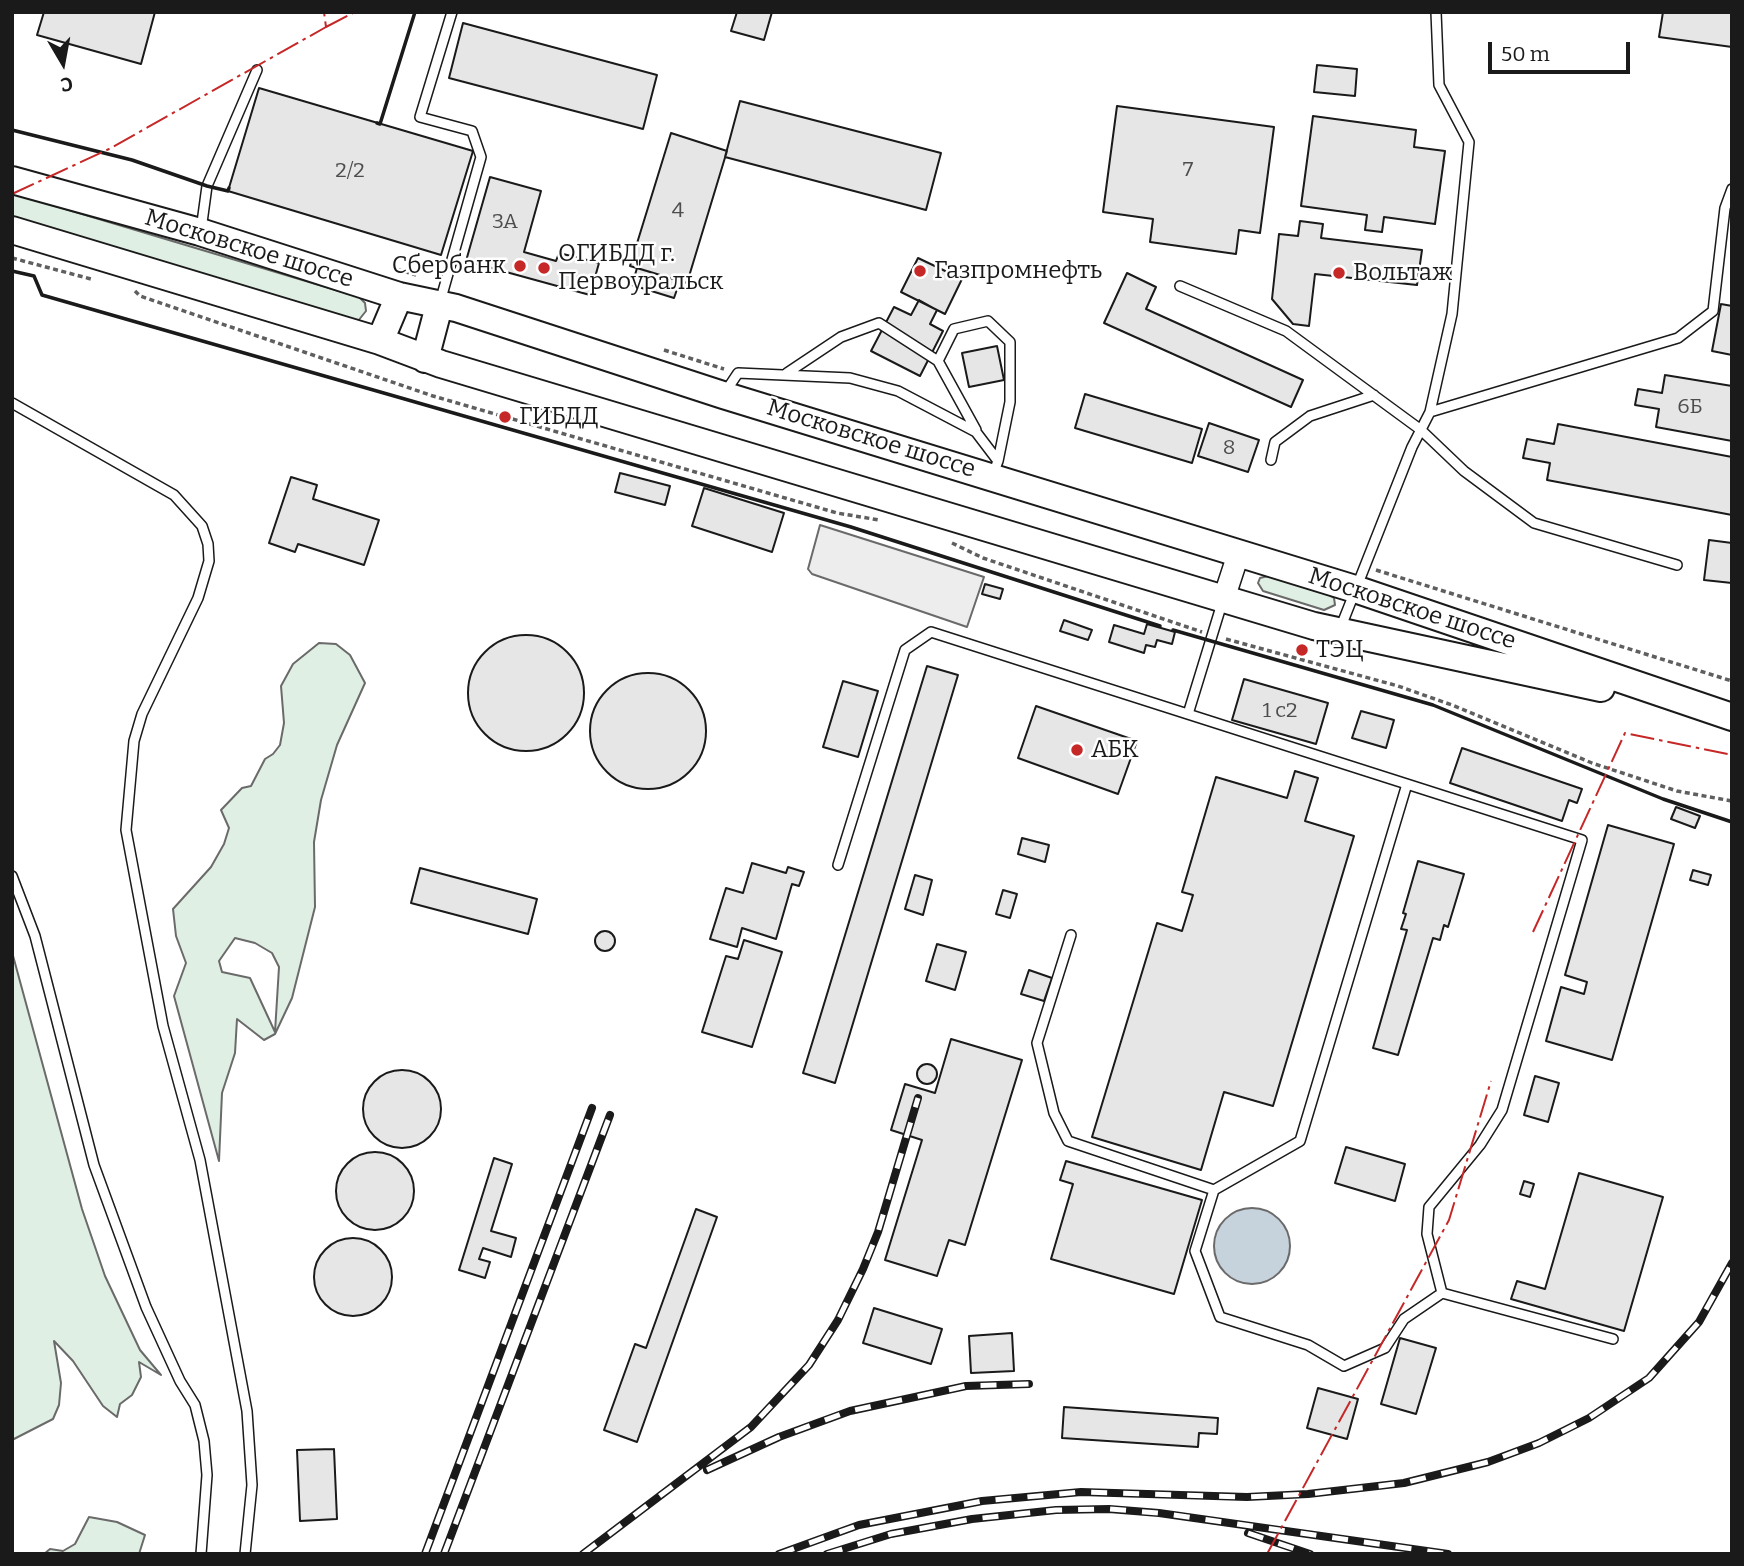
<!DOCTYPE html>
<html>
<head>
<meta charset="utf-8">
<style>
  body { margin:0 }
  #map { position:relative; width:1744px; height:1566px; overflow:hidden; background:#fff; font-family:Bitter,serif }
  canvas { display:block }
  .frame { position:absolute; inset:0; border:14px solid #1a1a1a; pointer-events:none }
  .north { position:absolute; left:28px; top:28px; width:70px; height:70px; -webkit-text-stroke:5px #fff; paint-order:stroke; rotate:170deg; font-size:19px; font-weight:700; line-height:28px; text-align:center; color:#1a1a1a }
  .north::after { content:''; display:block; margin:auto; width:24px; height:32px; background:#1a1a1a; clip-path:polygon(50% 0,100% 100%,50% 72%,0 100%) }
  .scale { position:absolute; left:1488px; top:42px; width:142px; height:32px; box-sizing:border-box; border:4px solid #1a1a1a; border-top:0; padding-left:9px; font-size:21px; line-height:24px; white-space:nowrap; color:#1a1a1a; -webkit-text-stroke:5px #fff; paint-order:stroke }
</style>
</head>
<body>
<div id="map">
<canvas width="1744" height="1566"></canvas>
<div class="frame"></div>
<div class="north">С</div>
<div class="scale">50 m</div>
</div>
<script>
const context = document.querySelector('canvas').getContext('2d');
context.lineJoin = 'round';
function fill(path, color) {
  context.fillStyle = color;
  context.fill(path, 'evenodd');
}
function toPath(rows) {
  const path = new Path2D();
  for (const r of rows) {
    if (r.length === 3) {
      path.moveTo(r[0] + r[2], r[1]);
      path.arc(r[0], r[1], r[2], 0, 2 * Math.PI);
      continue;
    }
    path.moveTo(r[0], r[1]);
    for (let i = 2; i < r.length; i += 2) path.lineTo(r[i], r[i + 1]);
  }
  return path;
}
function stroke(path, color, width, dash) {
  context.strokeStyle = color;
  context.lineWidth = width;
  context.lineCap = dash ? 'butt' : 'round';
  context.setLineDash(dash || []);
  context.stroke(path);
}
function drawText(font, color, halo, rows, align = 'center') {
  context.font = font + ' Bitter,serif';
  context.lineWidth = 5;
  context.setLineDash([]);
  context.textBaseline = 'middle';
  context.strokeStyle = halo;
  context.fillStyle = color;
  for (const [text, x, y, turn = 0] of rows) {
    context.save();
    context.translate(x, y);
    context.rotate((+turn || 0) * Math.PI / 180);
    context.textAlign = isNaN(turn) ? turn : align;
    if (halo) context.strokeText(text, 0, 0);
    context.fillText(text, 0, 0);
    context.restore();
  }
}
const green = toPath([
  [12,193,359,297,365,303,366,311,358,321,12,221,12,193],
  [1268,576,1329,595,1334,598,1335,605,1324,610,1263,591,1258,583,1260,578,1268,576],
  [319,643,336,644,350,655,365,683,337,745,321,800,314,842,315,907,292,998,275,1034,264,1040,237,1019,235,1053,222,1093,219,1161,174,996,186,963,176,936,173,909,211,867,224,844,229,828,221,810,242,788,251,786,265,759,273,754,280,745,284,723,281,686,293,664,319,643],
  [235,938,255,943,272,953,279,967,275,1032,250,978,222,972,219,961,235,938],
  [12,952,82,1209,105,1276,140,1350,161,1375,139,1362,141,1377,132,1395,120,1404,117,1417,103,1406,73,1361,54,1341,61,1383,59,1405,53,1419,12,1440,12,952],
  [89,1517,117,1522,145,1535,139,1554,44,1554,50,1549,63,1551,75,1544,89,1517]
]);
const parking = toPath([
  [820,525,984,577,967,627,812,574,808,569,820,525]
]);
const water = toPath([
  [1252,1246,38]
]);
const building = toPath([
  [44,12,155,12,141,64,37,35,44,12],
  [737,12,772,12,764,40,731,31,737,12],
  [1663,12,1732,12,1732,47,1659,37,1663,12],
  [463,23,657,75,643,129,449,78,463,23],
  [1317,65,1357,69,1355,96,1314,92,1317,65],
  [259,88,473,151,441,255,228,191,259,88],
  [740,101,941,153,926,210,725,157,740,101],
  [1117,106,1274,127,1260,233,1239,230,1236,254,1150,242,1153,219,1103,212,1117,106],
  [1313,116,1416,130,1414,147,1445,151,1435,224,1384,217,1382,232,1365,230,1367,215,1301,206,1313,116],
  [671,133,727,151,687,283,630,266,671,133],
  [490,177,541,191,524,252,556,261,559,253,599,263,590,295,466,261,490,177],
  [1300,221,1323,224,1321,238,1422,250,1417,285,1315,274,1309,326,1293,324,1272,299,1279,234,1298,236,1300,221],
  [918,258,962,279,945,314,901,292,918,258],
  [637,268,680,281,674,298,632,285,637,268],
  [1127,273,1156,287,1146,309,1303,380,1291,407,1104,323,1127,273],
  [919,300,937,310,930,324,943,331,920,376,871,351,894,307,911,315,919,300],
  [1721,304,1732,306,1732,355,1712,351,1721,304],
  [997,346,1004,380,969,387,962,353,997,346],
  [1665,375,1732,386,1732,441,1656,427,1659,409,1635,405,1638,389,1662,393,1665,375],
  [1085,394,1202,429,1192,463,1075,428,1085,394],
  [1209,423,1259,440,1248,472,1198,456,1209,423],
  [1558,424,1732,457,1732,515,1547,480,1550,463,1523,458,1527,439,1554,444,1558,424],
  [620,473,670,486,665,505,615,492,620,473],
  [291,477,317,485,313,499,379,520,364,565,298,544,295,552,269,543,291,477],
  [704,488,784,513,772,552,692,526,704,488],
  [1709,540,1732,543,1732,583,1704,580,1709,540],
  [985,584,1003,589,1000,599,982,594,985,584],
  [1064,620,1092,630,1088,640,1060,631,1064,620],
  [1147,624,1175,632,1172,644,1157,640,1155,647,1146,645,1144,653,1109,642,1114,625,1144,634,1147,624],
  [526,693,58],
  [927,666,958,675,835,1083,803,1073,927,666],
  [648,731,58],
  [1244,679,1328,703,1316,744,1232,720,1244,679],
  [843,681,878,691,858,757,823,747,843,681],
  [1036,706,1137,741,1118,794,1018,758,1036,706],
  [1361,711,1394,720,1386,748,1352,738,1361,711],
  [1462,748,1582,789,1577,803,1569,800,1562,821,1450,783,1462,748],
  [1295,771,1318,778,1305,821,1354,836,1273,1106,1224,1092,1201,1170,1092,1137,1157,923,1182,931,1193,895,1182,892,1216,777,1287,798,1295,771],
  [1676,807,1700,816,1695,828,1671,819,1676,807],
  [1608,825,1674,844,1612,1060,1546,1041,1561,987,1584,994,1587,982,1565,975,1608,825],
  [1022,838,1049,845,1045,862,1018,854,1022,838],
  [1418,861,1464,874,1448,927,1444,925,1440,940,1433,938,1398,1055,1373,1048,1407,930,1401,929,1406,914,1403,913,1418,861],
  [752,863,786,873,788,867,804,872,799,886,792,884,776,939,742,928,737,947,710,939,726,888,743,893,752,863],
  [420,868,537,899,528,934,411,903,420,868],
  [1693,870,1711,875,1708,885,1690,880,1693,870],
  [915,875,932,880,923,915,905,909,915,875],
  [1003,890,1017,894,1010,918,996,914,1003,890],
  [605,941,10],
  [744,940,782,952,752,1047,702,1032,726,956,738,959,744,940],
  [937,944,966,952,955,990,926,981,937,944],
  [1029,970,1052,978,1044,1001,1021,994,1029,970],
  [951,1039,1022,1060,965,1245,949,1240,937,1276,885,1260,922,1140,891,1130,905,1084,935,1093,951,1039],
  [927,1074,10],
  [402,1109,39],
  [1535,1076,1559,1083,1548,1122,1524,1115,1535,1076],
  [1346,1147,1405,1164,1395,1201,1335,1183,1346,1147],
  [375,1191,39],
  [494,1158,512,1164,491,1231,516,1238,511,1257,483,1248,479,1259,490,1262,485,1278,459,1270,494,1158],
  [1066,1161,1202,1200,1174,1294,1051,1259,1073,1184,1060,1180,1066,1161],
  [1579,1173,1663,1197,1624,1331,1511,1299,1517,1281,1545,1289,1579,1173],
  [1524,1181,1534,1184,1530,1197,1520,1194,1524,1181],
  [696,1209,717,1217,637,1442,604,1430,635,1344,646,1348,696,1209],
  [353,1277,39],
  [874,1308,942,1329,931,1364,863,1343,874,1308],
  [1012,1333,1014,1371,971,1373,969,1336,1012,1333],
  [1400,1338,1436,1348,1416,1414,1381,1404,1400,1338],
  [1318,1388,1358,1399,1347,1439,1307,1428,1318,1388],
  [1064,1407,1218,1418,1217,1434,1199,1433,1198,1447,1062,1438,1064,1407],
  [334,1449,337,1519,300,1521,297,1450,334,1449]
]);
const path = toPath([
  [12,258,91,279],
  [396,269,416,275],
  [135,291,140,296,433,396,837,513,879,520],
  [664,350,724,369],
  [952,543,983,558,1202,632],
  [1376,570,1732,681],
  [1226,639,1398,686,1452,705,1592,763,1677,791,1732,801]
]);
const service = toPath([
  [201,230,207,186,257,70],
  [1180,286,1286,331,1421,430,1464,471,1534,523,1677,565],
  [440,302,481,157,472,131,420,117,452,12],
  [938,361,954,329,988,321,1010,342,1010,402,998,461],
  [787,373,841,337,879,323,938,361,976,430],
  [724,394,738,373,850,378,898,391,976,432,998,461,993,474],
  [12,403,174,495,202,526,208,544,209,561,198,598,142,714,134,741,126,830,163,1026,200,1160,247,1411,252,1485,245,1554],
  [1430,412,1452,314,1469,142,1439,85,1436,12],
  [1271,460,1275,442,1310,416,1374,395],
  [1340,629,1412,447,1430,412,1678,338,1713,311,1725,208,1732,189],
  [1188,714,1223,600],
  [838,865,905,650,931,632,1582,840,1502,1110,1480,1145,1429,1207,1427,1234,1442,1293,1613,1339],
  [12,876,35,936,94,1165,146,1307,180,1381,195,1405,204,1441,207,1475,201,1554],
  [1071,935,1037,1043,1054,1113,1068,1141,1214,1190,1195,1251,1220,1317,1308,1345,1344,1366,1385,1348,1404,1319,1442,1293],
  [1214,1190,1300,1141,1407,784]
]);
const tertiary = toPath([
  [1224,598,1239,552]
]);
const primary = toPath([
  [12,180,200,232,399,296,456,308,723,395,1355,589,1732,717],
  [12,230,380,341,441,364,1314,626,1601,688],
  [380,341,399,296],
  [425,359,439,306]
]);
const rail = toPath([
  [707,1470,779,1437,850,1411,966,1386,1029,1384],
  [1248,1533,1310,1554],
  [425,1554,592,1108],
  [444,1554,610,1115],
  [583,1554,751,1427,809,1365,838,1320,863,1269,878,1232,918,1098],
  [779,1554,859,1525,982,1501,1081,1492,1247,1497,1308,1494,1404,1483,1488,1462,1539,1443,1589,1418,1649,1378,1699,1322,1732,1263],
  [827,1554,891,1534,972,1519,1056,1510,1109,1509,1159,1513,1448,1554]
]);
const wall = toPath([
  [377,123,380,124,415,12],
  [12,130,132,160,207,186,228,191,229,188],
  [12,271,34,276,42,295,851,527,1160,626],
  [1173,630,1433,705,1663,799,1732,822]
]);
const power = toPath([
  [326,27,355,12],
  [12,194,109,149,326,27,324,12],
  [1533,932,1625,733,1732,755],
  [1267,1554,1449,1220,1491,1081]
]);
const markers = [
  [520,266,7,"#c62828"],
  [544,268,7,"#c62828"],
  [920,271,7,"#c62828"],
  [1339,273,7,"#c62828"],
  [505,417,7,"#c62828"],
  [1302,650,7,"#c62828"],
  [1077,750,7,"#c62828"]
];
const numberNames = [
  ["7",1188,170],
  ["2/2",350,171],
  ["4",678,211],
  ["3А",505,222],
  ["6Б",1690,407],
  ["8",1229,448],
  ["1 c2",1280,711]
];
const streetNames = [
  ["Московское шоссе",249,249,17],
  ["Московское шоссе",871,439,17],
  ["Московское шоссе",1412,609,18]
];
const poiNames = [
  ["ОГИБДД г.",558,254],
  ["Первоуральск",558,282],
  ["Сбербанк",506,266,"right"],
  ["Газпромнефть",934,271],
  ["Вольтаж",1353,273],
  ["ГИБДД",519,417],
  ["ТЭЦ",1316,650],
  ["АБК",1091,750]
];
fill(green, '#e0efe3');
stroke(green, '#6a6a6a', 2);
fill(parking, '#ededed');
stroke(parking, '#6a6a6a', 2);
fill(water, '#c6d2dc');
stroke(water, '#6a6a6a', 2);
fill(building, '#e6e6e6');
stroke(building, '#1a1a1a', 2);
stroke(service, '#1a1a1a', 12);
stroke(tertiary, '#1a1a1a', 24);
stroke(primary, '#1a1a1a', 30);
stroke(path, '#5f5f5f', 3.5, [5, 3.5]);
stroke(service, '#fff', 9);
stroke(tertiary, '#fff', 21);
stroke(primary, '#fff', 26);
stroke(rail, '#1a1a1a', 8);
stroke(rail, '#fff', 5, [16]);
stroke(wall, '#1a1a1a', 3.5);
stroke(power, '#c62828', 2, [24, 5, 3.5, 5]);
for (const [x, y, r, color] of markers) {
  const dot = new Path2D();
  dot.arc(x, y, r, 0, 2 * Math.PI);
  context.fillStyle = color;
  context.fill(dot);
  stroke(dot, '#fff', 2.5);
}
drawText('21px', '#4d4d4d', null, numberNames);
drawText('24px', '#1a1a1a', '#fff', streetNames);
drawText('24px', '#1a1a1a', '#fff', poiNames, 'left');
</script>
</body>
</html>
